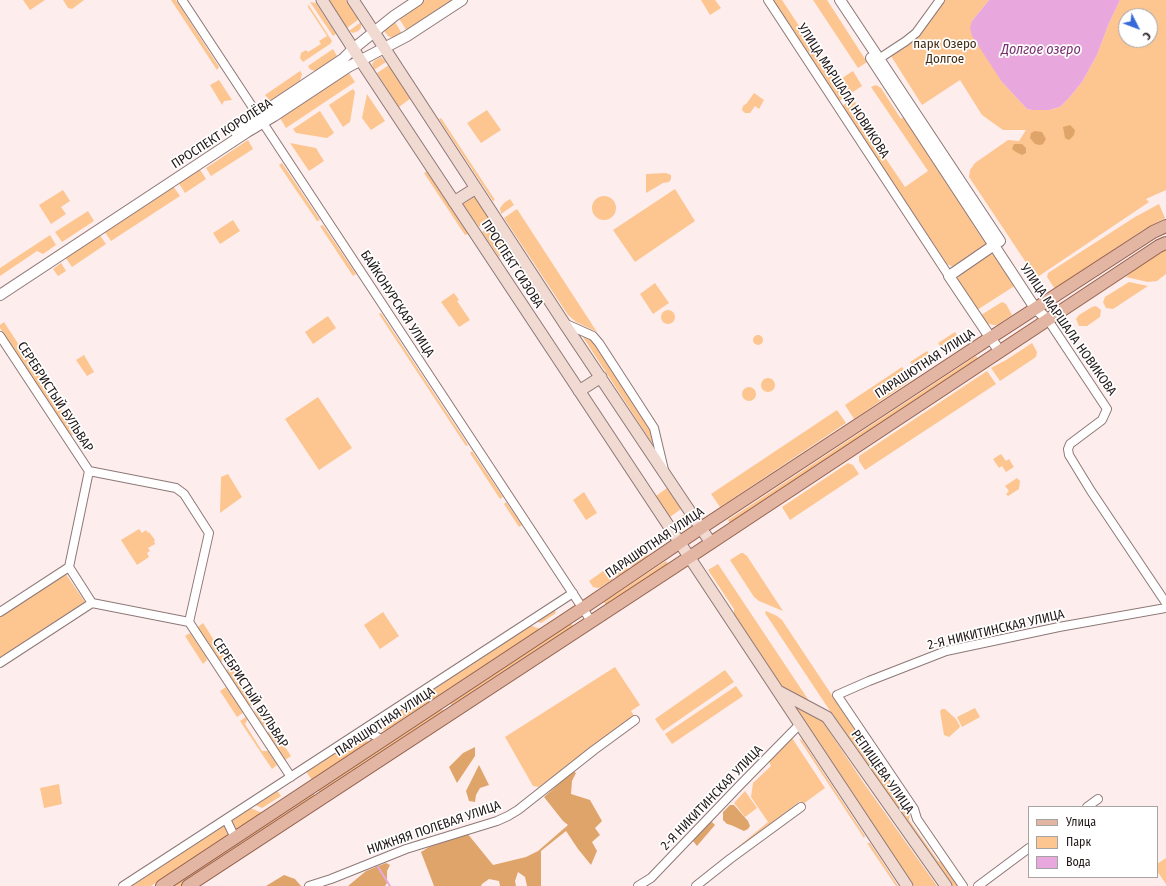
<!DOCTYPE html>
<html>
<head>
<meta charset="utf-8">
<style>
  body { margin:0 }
  #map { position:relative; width:1166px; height:886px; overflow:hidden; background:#fdeeed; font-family:"Fira Sans Condensed",sans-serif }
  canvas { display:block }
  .legend { position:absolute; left:1028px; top:806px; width:130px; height:72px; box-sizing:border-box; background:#fff; border:1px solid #a6a3a3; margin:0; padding:5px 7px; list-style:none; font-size:12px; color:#211818 }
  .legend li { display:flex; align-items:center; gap:8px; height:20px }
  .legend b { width:20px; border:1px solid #a6a3a3 }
  .north { position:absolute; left:1118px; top:8px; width:40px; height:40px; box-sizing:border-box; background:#fff; border:1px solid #a6a3a3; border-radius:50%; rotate:132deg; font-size:11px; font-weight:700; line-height:16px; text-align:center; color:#211818 }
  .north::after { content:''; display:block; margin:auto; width:14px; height:18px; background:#3669d8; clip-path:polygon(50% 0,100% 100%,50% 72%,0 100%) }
</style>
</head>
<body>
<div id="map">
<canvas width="1166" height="886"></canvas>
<ul class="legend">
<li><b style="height:5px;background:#e3b6a4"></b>Улица</li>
<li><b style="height:11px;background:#fdc590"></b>Парк</li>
<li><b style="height:11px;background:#e8a8dd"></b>Вода</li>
</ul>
<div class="north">С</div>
</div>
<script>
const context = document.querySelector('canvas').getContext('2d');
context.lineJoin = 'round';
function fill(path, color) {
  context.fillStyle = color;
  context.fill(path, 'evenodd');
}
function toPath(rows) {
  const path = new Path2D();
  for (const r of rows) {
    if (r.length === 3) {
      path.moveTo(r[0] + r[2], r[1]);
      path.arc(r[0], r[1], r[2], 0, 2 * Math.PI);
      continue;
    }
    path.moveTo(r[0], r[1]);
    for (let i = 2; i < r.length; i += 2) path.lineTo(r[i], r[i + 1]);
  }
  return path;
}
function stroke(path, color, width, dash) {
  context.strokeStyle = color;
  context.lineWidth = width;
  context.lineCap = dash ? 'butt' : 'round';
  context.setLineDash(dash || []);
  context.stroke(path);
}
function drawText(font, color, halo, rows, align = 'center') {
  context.font = font + ' "Fira Sans Condensed",sans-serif';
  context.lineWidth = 3.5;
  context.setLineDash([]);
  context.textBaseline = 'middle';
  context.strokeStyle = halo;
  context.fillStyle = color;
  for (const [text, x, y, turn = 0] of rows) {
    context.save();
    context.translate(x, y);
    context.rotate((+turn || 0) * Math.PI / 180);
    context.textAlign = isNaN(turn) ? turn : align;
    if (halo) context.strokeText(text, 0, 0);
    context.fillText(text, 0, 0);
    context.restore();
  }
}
const green = toPath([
  [23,0,45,0,30,10],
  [63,0,84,0,72,9,68,8],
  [171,0,176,0,219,67,217,70],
  [329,0,346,0,359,19,347,28],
  [425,0,453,0,407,31,398,17],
  [701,0,715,0,721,8,710,15],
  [772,0,782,0,836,82,853,71,862,86,839,101],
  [813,0,827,0,867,62,858,68],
  [945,0,989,0,972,21,1002,82,1027,109,1032,110,1049,110,1060,107,1069,98,1082,82,1097,55,1109,23,1120,0,1166,0,1166,190,1146,199,1149,202,1039,276,1037,276,1033,273,969,177,970,170,975,163,1008,140,1019,141,1026,130,1003,130,982,115,960,80,922,105,891,56,916,40],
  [1126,16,1150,16,1150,40,1126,40],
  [310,2,316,3,336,34,333,36],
  [308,4,332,41,330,44,303,62,300,58,301,53,306,50,308,52,321,44,319,41,327,36,308,7],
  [394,20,402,34,393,38,388,36,385,32,385,28],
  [361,22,361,28,358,31,353,33,349,31],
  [333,49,337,56,316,71,311,70,309,68,308,66],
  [381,57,386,62,374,70,372,64,374,61],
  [389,65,411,98,399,107,377,73],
  [300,71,302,74,300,81,270,101,265,95],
  [349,73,355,82,286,128,280,118],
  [219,80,232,100,224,101,222,105,210,85],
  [876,85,881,88,901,119,905,116,987,241,985,247,957,266,953,267,947,264,842,106,853,99,881,141,882,153,905,187,928,171,871,87],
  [353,89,355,92,350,122,343,127,329,105],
  [754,93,764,100,759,109,755,106,750,113,745,113,742,110,743,106,747,103],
  [367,94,385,121,371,130,362,118],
  [487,110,501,130,481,143,467,123],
  [320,111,334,133,327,138,296,133,293,129],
  [441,118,495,200,493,201,439,119],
  [248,140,253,149,211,176,206,168],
  [290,143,316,148,324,161,309,171],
  [282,163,320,220,317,221,279,165],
  [199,168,206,179,185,193,178,182],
  [427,171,468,234,465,235,424,173],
  [666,173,671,175,671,179,669,182,663,183,646,193,646,174],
  [173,186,180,196,111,241,104,231],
  [675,189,695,221,635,262,613,230],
  [63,190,70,201,61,207,66,214,51,224,39,205],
  [604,208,12],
  [475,196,490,219,479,227,463,204],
  [510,199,514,205,501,214,500,208,504,203],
  [1159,204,1165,218,1143,230,1055,289,1047,277,1048,273,1135,217],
  [517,209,597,332,576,322,568,315,504,218],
  [88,211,94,221,62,242,55,232],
  [233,220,240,231,220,244,213,233],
  [493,224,510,249,499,257,482,232],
  [323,225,356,274,353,276,320,226],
  [99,234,106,244,72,267,65,257],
  [50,235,56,245,43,254,37,251,0,276,0,268],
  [1166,250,1166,274,1157,281,1148,282,1126,277,1140,265],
  [993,254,995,255,1016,285,977,310,958,281,958,278,961,273,988,255],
  [61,263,66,271,58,276,53,269],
  [1129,282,1148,286,1113,309,1106,308,1103,302,1105,297],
  [655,283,669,303,653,314,640,294],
  [454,293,459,300,457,301,470,320,459,327,441,302],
  [1002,302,1006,304,1012,315,997,325,993,325,986,323,981,315],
  [1096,306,1101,310,1100,317,1087,326,1079,326,1076,319,1079,315,1092,307],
  [668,317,7],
  [381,313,468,445,466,446,379,314],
  [328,316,336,328,313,344,305,332],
  [4,322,76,432,71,436,0,328,0,325],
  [955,332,962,343,945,354,938,343],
  [581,334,592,339,652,429,653,442,652,443],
  [758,340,5],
  [1032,343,1037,352,1036,357,1000,381,991,368,1006,360],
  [927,351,934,361,918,372,910,362],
  [84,355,94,372,87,376,76,360],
  [976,356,979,360,730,523,728,520],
  [902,367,911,380,854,419,845,405],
  [987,371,996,384,865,470,859,461,859,456],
  [768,385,7],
  [749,394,7],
  [318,397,352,448,319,470,285,419],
  [837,410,846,423,720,507,711,494],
  [472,451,503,497,500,499,470,453],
  [1001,454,1006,461,1009,459,1014,467,1006,472,1002,466,999,468,993,459],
  [848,463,853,465,859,474,790,520,782,507],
  [228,474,242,497,220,513,221,477],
  [1017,478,1020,481,1019,489,1008,496,1006,494,1009,491,1005,486],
  [667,488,681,509,670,517,656,496],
  [584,492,597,513,586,520,573,500],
  [506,502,522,525,519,527,504,504],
  [685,514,689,521,690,525,681,531,678,529,673,522],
  [139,529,142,533,146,530,148,533,149,532,155,540,154,541,155,544,148,548,150,551,147,553,149,557,137,565,121,540],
  [645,543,649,549,648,555,647,557,632,567,625,557],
  [741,553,743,553,747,556,783,611,759,601,754,597,730,560],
  [622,559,629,569,616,577,609,567],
  [666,561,668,564,606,605,604,602],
  [718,564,863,782,937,886,914,886,734,614,734,609,708,570],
  [606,569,613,579,601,587,598,588,593,587,589,581],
  [65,573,85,602,0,659,0,616],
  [554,609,556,613,541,623,536,621],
  [766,611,777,616,782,620,910,813,909,820,938,861,942,862,958,886,952,886,856,750,765,613],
  [383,612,399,636,380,649,364,625],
  [203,623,226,659,221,662,198,627],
  [571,623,573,627,452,706,451,705,451,703],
  [530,625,540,629,387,729,382,731,374,728,374,727],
  [190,633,206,657,207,660,203,664,185,636],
  [232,667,256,703,252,706,249,705,226,670],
  [615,667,640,705,631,711,635,717,539,787,533,786,505,737],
  [725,670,734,682,663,731,655,719],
  [736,686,743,696,672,744,665,734],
  [226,687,243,713,237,717,220,691],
  [259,707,269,723,264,727,254,711],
  [975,708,980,717,962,727,957,717],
  [441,709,444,711,320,794,318,790],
  [942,709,945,709,956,719,960,726,959,728,949,737,944,735,940,711],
  [246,717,247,720,245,724,262,751,268,751,277,765,272,769,240,721],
  [273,729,291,756,285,760,267,733],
  [359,737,368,741,364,746,312,780,305,770],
  [792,738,825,788,803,804,800,801,734,853,733,851,768,822,751,797,753,783,771,766,769,761],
  [799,739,802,740,865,836,864,838],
  [59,784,62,804,44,808,40,788],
  [276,789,281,796,262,808,253,804],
  [745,791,757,808,745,817,734,803],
  [313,793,316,797,181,886,175,886,175,885],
  [248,807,262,813,238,829,233,829,232,821,235,817],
  [223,825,226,827,228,831,227,836,151,886,128,886],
  [867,843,870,843,898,886,896,886],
  [1166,858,1166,884,1157,871,1157,864]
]);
const forest = toPath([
  [1070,125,1075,130,1074,135,1069,140,1065,138,1063,127],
  [1035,131,1042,132,1046,139,1043,144,1040,145,1035,144,1030,138,1031,133],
  [1014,144,1022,144,1026,148,1026,153,1022,155,1016,152,1012,149],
  [475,747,475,756,457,783,449,767,463,753],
  [479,765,489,785,480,788,476,795,475,802,469,801,466,791],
  [573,771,576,773,572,781,571,794,590,800,602,821,595,828,600,835,592,842,597,851,591,865,578,849,566,831,541,851,541,886,527,886,525,877,518,872,515,881,516,886,500,886,499,881,489,879,482,884,481,886,434,886,421,852,429,847,467,833,493,865,526,857,538,851,568,825,563,821,544,797],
  [730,805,734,805,748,821,750,826,748,829,744,831,731,825,727,824,723,820,723,812],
  [712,822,715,825,697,846,693,841,707,824],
  [386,863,390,865,387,871,387,883,385,886,348,886,366,871],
  [284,875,295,879,301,886,266,886]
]);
const water = toPath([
  [989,0,1120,0,1109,23,1097,55,1082,82,1069,98,1060,107,1049,110,1032,110,1027,109,1002,82,972,36,970,27,972,21]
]);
const stream = toPath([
  [375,865,378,867,390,886]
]);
const minor = toPath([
  [182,0,591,621],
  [768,0,949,276],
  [874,62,906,41,916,33,940,0],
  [1048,320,1107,409,1102,420,1070,444,1068,449,1069,455,1091,491,1166,603],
  [564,323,593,336,599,343,654,428,664,470],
  [0,336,89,471],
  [89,471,69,567,92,603,189,622],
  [89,471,176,488,184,494,209,533,189,622],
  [0,612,69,567],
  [189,622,291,777],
  [0,663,92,603],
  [364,730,383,740],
  [1087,807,1098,799],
  [226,819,235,838],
  [123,886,573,593],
  [309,886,331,879,406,849,497,821,508,816,518,810,594,750,635,720],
  [638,886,651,878,741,784,800,724],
  [696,886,730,859,801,807],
  [963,886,917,819,914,809,837,695,869,681,946,651,1059,627,1166,608],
  [978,886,1029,848]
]);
const tertiary = toPath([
  [840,0,1000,241,949,276,1000,352],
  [871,58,1035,308,1048,320],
  [235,131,343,59,353,49,394,16,418,0],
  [0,295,247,132,274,116,348,67,407,36,462,0]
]);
const secondary = toPath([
  [322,0,361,61,907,886],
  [353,0,564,323,711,543],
  [454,202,476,188],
  [579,391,601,377],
  [780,692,827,717,946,886]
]);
const primary = toPath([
  [162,886,583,608,701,528,990,338,1153,232,1166,226],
  [188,886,673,568,1159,246,1166,243]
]);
const parkNames = [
  ["парк Озеро",945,44],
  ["Долгое",945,59]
];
const streetNames = [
  ["УЛИЦА МАРШАЛА НОВИКОВА",843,91,57],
  ["ПРОСПЕКТ КОРОЛЁВА",222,134,-33],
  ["ПРОСПЕКТ СИЗОВА",512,264,57],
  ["БАЙКОНУРСКАЯ УЛИЦА",397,304,57],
  ["УЛИЦА МАРШАЛА НОВИКОВА",1068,330,55],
  ["ПАРАШЮТНАЯ УЛИЦА",925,364,-33],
  ["СЕРЕБРИСТЫЙ БУЛЬВАР",55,397,57],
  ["ПАРАШЮТНАЯ УЛИЦА",655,543,-34],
  ["2-Я НИКИТИНСКАЯ УЛИЦА",996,630,-13],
  ["СЕРЕБРИСТЫЙ БУЛЬВАР",250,693,57],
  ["ПАРАШЮТНАЯ УЛИЦА",385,722,-33],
  ["РЕПИЩЕВА УЛИЦА",882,772,55],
  ["2-Я НИКИТИНСКАЯ УЛИЦА",712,798,-46],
  ["НИЖНЯЯ ПОЛЕВАЯ УЛИЦА",434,828,-19]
];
const waterNames = [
  ["Долгое озеро",1041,50]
];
fill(green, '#fdc590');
fill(forest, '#dfa46a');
fill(water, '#e8a8dd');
stroke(stream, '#e8a8dd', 2);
stroke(minor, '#8e7877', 10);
stroke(tertiary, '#8e7877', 12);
stroke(secondary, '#8e7877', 13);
stroke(primary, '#935f4c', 14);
stroke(minor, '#fff', 8);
stroke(tertiary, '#fff', 10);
stroke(secondary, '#f1dad2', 11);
stroke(primary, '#e3b6a4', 12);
drawText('13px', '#442c12', '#fff', parkNames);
drawText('13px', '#211818', '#fff', streetNames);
drawText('italic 14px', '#792e6f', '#fff', waterNames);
</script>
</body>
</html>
